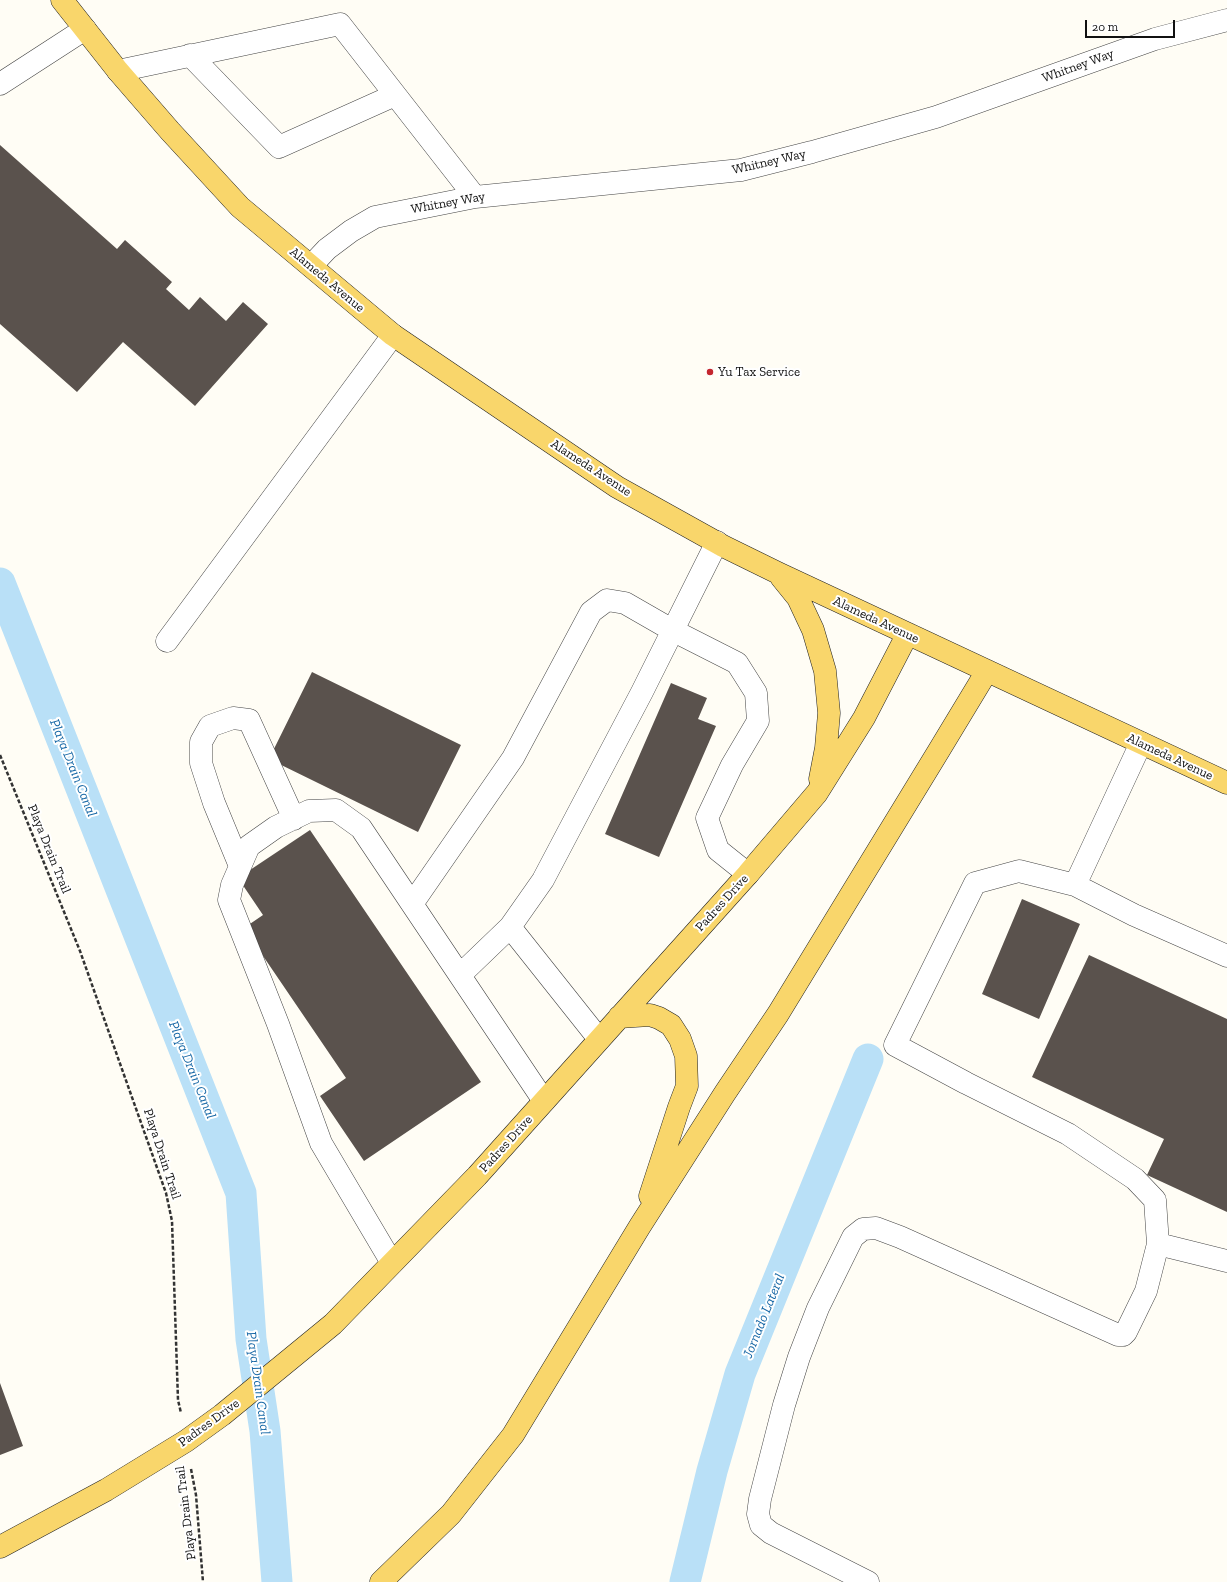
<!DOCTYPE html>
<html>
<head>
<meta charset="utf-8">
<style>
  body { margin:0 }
  #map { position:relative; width:1227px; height:1582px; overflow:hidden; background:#fffdf5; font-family:"Zilla Slab",serif }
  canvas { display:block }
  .scale { position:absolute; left:1085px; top:20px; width:90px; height:18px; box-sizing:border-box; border:2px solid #111; border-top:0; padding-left:5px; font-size:12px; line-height:14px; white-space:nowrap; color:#111; -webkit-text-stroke:3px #fff; paint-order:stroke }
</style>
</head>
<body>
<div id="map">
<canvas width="1227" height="1582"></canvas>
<div class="scale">20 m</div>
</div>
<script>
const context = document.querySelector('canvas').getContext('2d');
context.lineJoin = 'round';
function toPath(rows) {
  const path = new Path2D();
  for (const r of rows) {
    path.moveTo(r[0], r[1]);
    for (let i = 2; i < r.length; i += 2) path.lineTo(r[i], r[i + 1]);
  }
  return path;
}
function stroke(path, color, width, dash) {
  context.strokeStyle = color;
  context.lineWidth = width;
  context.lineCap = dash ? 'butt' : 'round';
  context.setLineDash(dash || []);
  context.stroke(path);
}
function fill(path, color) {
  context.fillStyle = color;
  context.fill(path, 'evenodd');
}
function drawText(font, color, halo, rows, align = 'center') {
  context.font = font + ' "Zilla Slab",serif';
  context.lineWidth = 4;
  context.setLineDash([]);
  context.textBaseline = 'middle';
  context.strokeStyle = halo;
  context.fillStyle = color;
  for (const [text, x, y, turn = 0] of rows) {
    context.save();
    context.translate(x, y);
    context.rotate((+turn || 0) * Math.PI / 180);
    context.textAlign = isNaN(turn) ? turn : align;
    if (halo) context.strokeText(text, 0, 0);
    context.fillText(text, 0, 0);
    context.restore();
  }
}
const canal = toPath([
  [0,583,241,1193,251,1339,265,1431,277,1582],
  [685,1582,712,1471,740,1374,868,1059]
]);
const building = toPath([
  [0,145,117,249,125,240,172,282,166,289,189,310,200,297,226,321,243,302,268,324,195,406,123,342,77,392,0,324],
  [312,672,461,745,418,832,269,759],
  [671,683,707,698,698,719,716,726,659,857,605,834],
  [310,830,481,1082,364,1161,320,1096,346,1078,244,928,263,915,238,878],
  [1022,899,1080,924,1039,1019,982,994],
  [1089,955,1227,1019,1227,1212,1147,1175,1164,1139,1032,1077],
  [0,1383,23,1446,0,1455]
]);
const path = toPath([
  [0,755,80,951,166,1193,172,1221,178,1400,181,1413],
  [191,1469,196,1495,203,1582]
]);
const minor = toPath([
  [190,55,279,147,395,95],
  [118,71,340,24,475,197],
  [0,84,85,29],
  [311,266,327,249,351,231,375,217,475,197,741,170,812,152,936,117,1155,39,1227,20],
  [167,641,393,335],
  [1141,743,1075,885,1134,915,1227,956],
  [240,866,214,803,201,763,201,742,210,726,233,718,249,720,294,819],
  [412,904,513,758,591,612,607,600,625,603,672,630,737,663,756,693,758,721,732,765,707,818,718,850,748,874],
  [460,975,510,927],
  [599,1039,510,927,543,880,642,692,717,542],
  [1158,1244,1227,1261],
  [392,1263,321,1143,278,1024,229,900,232,885,249,846,276,827,309,811,336,810,361,828,544,1101],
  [868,1582,771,1533,761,1525,758,1514,760,1499,784,1405,799,1357,818,1308,853,1237,863,1229,876,1228,900,1237,1118,1335,1123,1335,1126,1332,1146,1291,1158,1244,1155,1200,1135,1179,1068,1134,966,1083,895,1045,975,883,1019,871,1075,885]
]);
const major = toPath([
  [62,0,118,71,170,131,240,207,393,335,617,487,723,546,778,573,1227,783],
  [781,577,798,598,813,630,825,671,829,713,826,748,820,779],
  [619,1017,650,1015,659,1018,671,1025,680,1039,686,1056,687,1086,679,1107,650,1196],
  [0,1547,106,1490,186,1441,222,1415,333,1324,477,1176,748,874,817,793,864,718,907,635],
  [381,1582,451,1514,513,1435,640,1226,725,1093,778,1014,938,752,987,671]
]);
const markers = [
  [710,372,4,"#c4262e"]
];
const streetNames = [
  ["Whitney Way",1078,66,-20],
  ["Whitney Way",769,162,-13],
  ["Whitney Way",448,203,-10],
  ["Alameda Avenue",327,280,40],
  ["Alameda Avenue",591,468,33],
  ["Alameda Avenue",876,620,25],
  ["Alameda Avenue",1170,757,25],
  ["Playa Drain Trail",49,849,68],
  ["Padres Drive",722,903,-48],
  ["Padres Drive",506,1144,-48],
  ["Playa Drain Trail",162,1154,72],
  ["Padres Drive",209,1423,-36],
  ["Playa Drain Trail",186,1513,-97]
];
const poiNames = [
  ["Yu Tax Service",718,372]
];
const waterNames = [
  ["Playa Drain Canal",73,768,68],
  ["Playa Drain Canal",192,1070,68],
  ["Jornado Lateral",764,1316,-68],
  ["Playa Drain Canal",258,1383,82]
];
stroke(canal, '#b9e0f7', 31);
fill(building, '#5a524d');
stroke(minor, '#444', 23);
stroke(major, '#222', 23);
stroke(path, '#333', 2.5, [4, 2]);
stroke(minor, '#fff', 22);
stroke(major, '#f9d66b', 22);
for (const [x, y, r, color] of markers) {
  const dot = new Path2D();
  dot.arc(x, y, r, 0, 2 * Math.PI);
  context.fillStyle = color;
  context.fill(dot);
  stroke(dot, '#fff', 1.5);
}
drawText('13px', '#111', '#fff', streetNames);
drawText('13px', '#111', '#fff', poiNames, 'left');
drawText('italic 14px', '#1768a6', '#fff', waterNames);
</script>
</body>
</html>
